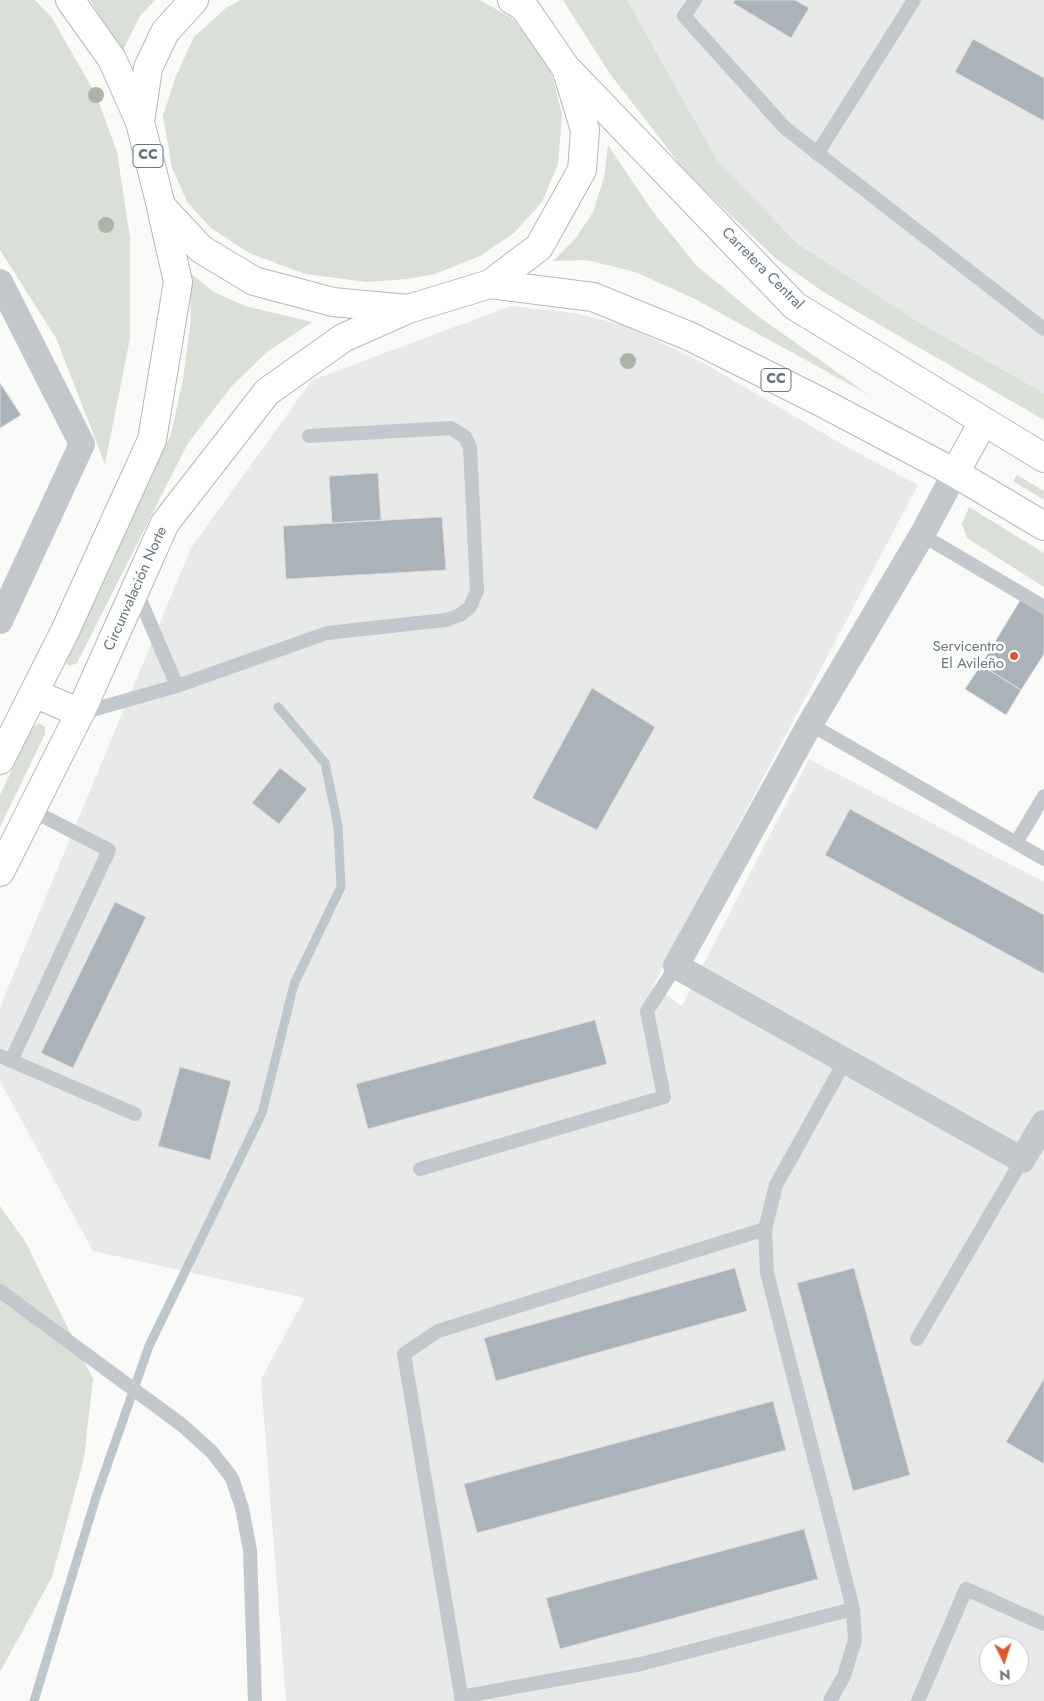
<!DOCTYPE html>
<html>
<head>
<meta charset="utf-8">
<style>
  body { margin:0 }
  #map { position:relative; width:1044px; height:1701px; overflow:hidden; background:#fafaf8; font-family:Jost,sans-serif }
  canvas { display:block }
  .north { position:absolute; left:979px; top:1636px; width:50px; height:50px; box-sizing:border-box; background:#fff; border:1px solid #c1c8cd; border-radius:50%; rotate:176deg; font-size:14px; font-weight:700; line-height:20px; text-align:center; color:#657683 }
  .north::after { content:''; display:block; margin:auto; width:18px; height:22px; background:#e4572e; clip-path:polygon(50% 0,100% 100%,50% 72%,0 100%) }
</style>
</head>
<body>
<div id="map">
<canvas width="1044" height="1701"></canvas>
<div class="north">N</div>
</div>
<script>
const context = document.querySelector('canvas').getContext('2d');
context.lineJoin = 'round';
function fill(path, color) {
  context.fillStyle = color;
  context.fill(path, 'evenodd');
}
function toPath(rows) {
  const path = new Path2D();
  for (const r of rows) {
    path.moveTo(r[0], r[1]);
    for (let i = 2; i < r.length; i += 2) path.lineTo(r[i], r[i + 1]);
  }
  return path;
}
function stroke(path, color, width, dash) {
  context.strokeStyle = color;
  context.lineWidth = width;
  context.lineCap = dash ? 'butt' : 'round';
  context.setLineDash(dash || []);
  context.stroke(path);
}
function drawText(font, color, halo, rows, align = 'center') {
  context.font = font + ' Jost,sans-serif';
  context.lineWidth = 5;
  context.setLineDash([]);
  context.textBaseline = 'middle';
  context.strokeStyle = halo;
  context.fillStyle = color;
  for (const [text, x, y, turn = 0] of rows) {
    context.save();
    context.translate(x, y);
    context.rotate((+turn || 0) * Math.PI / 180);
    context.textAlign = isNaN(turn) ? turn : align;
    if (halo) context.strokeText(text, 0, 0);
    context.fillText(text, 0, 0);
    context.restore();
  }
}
const built = toPath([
  [627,0,1044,0,1044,393,920,323,798,244,717,160],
  [511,306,575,313,626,326,704,363,845,446,918,485,653,986,682,1006,809,759,1044,882,1044,1701,286,1701,261,1379,305,1298,93,1251,0,1081,0,1007,191,548,312,380],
  [989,1646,1019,1646,1019,1676,989,1676]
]);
const green = toPath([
  [0,0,35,0,52,18,96,95,117,152,130,238,130,338,105,464,56,338,0,250],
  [90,0,155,0,140,16,122,52],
  [240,0,480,0,513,19,549,64,562,114,558,164,542,202,514,233,480,256,435,274,407,279,367,282,305,274,249,253,211,228,187,202,178,181,172,168,163,116,176,76,194,37,226,8],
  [563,0,627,0,717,160,798,244,920,323,1044,393,1044,420,825,293,775,258,686,172,610,74],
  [608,145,653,212,698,267,758,316,869,395,695,299,635,272,587,260,553,261,576,238,593,212,604,177],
  [189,272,214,292,245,306,312,322,267,352,232,386,188,443,77,663,70,666,65,662,65,653,171,434,183,380,191,319],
  [1017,475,1044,491,1044,500,1013,481],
  [969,507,1044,553,1044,587,967,538,962,524],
  [39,723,45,727,45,734,0,827,0,795,32,728],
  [0,1206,26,1243,93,1379,84,1458,52,1577,0,1672]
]);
const stream = toPath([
  [34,1701,96,1497,149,1346,262,1113,294,984,341,887,338,826,325,763,278,707]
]);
const building = toPath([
  [735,0,795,0,809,8,791,38,733,3,735,0],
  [973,39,1044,78,1044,121,955,72,973,39],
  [0,383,21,415,0,428,0,383],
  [378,473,381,520,332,523,329,476,378,473],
  [442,517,446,570,286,579,283,526,442,517],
  [1021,599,1044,613,1044,654,1021,690,981,665,1021,599],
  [981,665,1021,690,1006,715,965,689,981,665],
  [592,688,655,727,597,830,532,798,592,688],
  [280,768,307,789,279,824,252,803,280,768],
  [850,809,1044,915,1044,974,825,855,850,809],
  [115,902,146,917,73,1068,41,1053,115,902],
  [595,1020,607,1064,368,1129,356,1084,595,1020],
  [180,1067,231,1081,210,1160,158,1146,180,1067],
  [735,1268,747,1311,496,1381,484,1338,735,1268],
  [854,1268,910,1475,853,1491,797,1283,854,1268],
  [1044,1379,1044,1464,1006,1442,1044,1379],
  [773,1401,786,1450,477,1533,464,1484,773,1401],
  [804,1529,818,1579,560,1649,546,1598,804,1529]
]);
const lane = toPath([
  [695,0,684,16,785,128,1044,329],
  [817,154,914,0],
  [922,535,1044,607],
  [136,590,177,686],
  [81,713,177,686,327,633,446,620,460,615,470,607,477,591,470,447,465,437,451,428,309,436],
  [810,724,1044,859],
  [1016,843,1044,796],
  [0,1056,135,1114],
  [11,1061,109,850,31,810],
  [420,1169,664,1097,647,1011,676,966],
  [0,1291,182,1425,212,1452,232,1478,242,1508,250,1550,255,1701],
  [917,1339,1022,1160],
  [461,1697,641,1664,853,1609],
  [462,1701,404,1354,438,1331,765,1229],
  [830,1701,844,1676,855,1640,853,1609,767,1273,765,1229,776,1185,845,1061],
  [918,1701,966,1589,1044,1624]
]);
const street = toPath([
  [0,282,82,444,0,621],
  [955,473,922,535,810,724,676,966,1022,1160,1044,1123]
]);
const primary = toPath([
  [70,0,112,59,140,122]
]);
const highway = toPath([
  [194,0,165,32,148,68,140,122,161,206,201,249,254,281,333,302,408,309,490,284,539,247,582,170,585,130,566,68,524,7,512,0],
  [569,71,795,306,1044,458],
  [490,284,593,297,689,336,821,402,955,473,1044,526],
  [955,473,983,422],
  [34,693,80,713],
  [0,760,65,631,152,440,178,282,161,207],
  [0,872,80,713,165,523,267,392,343,338,406,310]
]);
const trees = [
  [96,95],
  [106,225],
  [628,361]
];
const markers = [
  [1014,656,5,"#e4572e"]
];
const shields = [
  [148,156,30],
  [776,380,30]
];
const shieldNames = [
  ["CC",148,156],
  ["CC",776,380]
];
const streetNames = [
  ["Carretera Central",762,269,45],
  ["Circunvalación Norte",136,589,-66]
];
const poiNames = [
  ["Servicentro",1004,647],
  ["El Avileño",1004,664]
];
fill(built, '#e8e9e9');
fill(green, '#dadfd7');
stroke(stream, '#bbc7cb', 9);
fill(building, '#aab3b9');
stroke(building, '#dcdcda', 1);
stroke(primary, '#b5babe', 30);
stroke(highway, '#b4b9bd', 30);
stroke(lane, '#c3c8cc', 14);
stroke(street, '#c3c8cc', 26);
stroke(primary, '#fff', 28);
stroke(highway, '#fff', 28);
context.fillStyle = '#aab4a7';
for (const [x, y] of trees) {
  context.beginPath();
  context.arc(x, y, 8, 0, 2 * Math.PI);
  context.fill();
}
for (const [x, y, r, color] of markers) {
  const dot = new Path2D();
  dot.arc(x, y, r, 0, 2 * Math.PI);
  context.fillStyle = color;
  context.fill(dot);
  stroke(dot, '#fff', 2);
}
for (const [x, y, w] of shields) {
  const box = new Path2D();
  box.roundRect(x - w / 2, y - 11.5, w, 23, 4);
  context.fillStyle = '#fff';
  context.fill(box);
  stroke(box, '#657683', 1);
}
drawText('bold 14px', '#657683', null, shieldNames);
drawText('15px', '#657683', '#fff', streetNames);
drawText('15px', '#657683', '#fff', poiNames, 'right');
</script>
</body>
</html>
